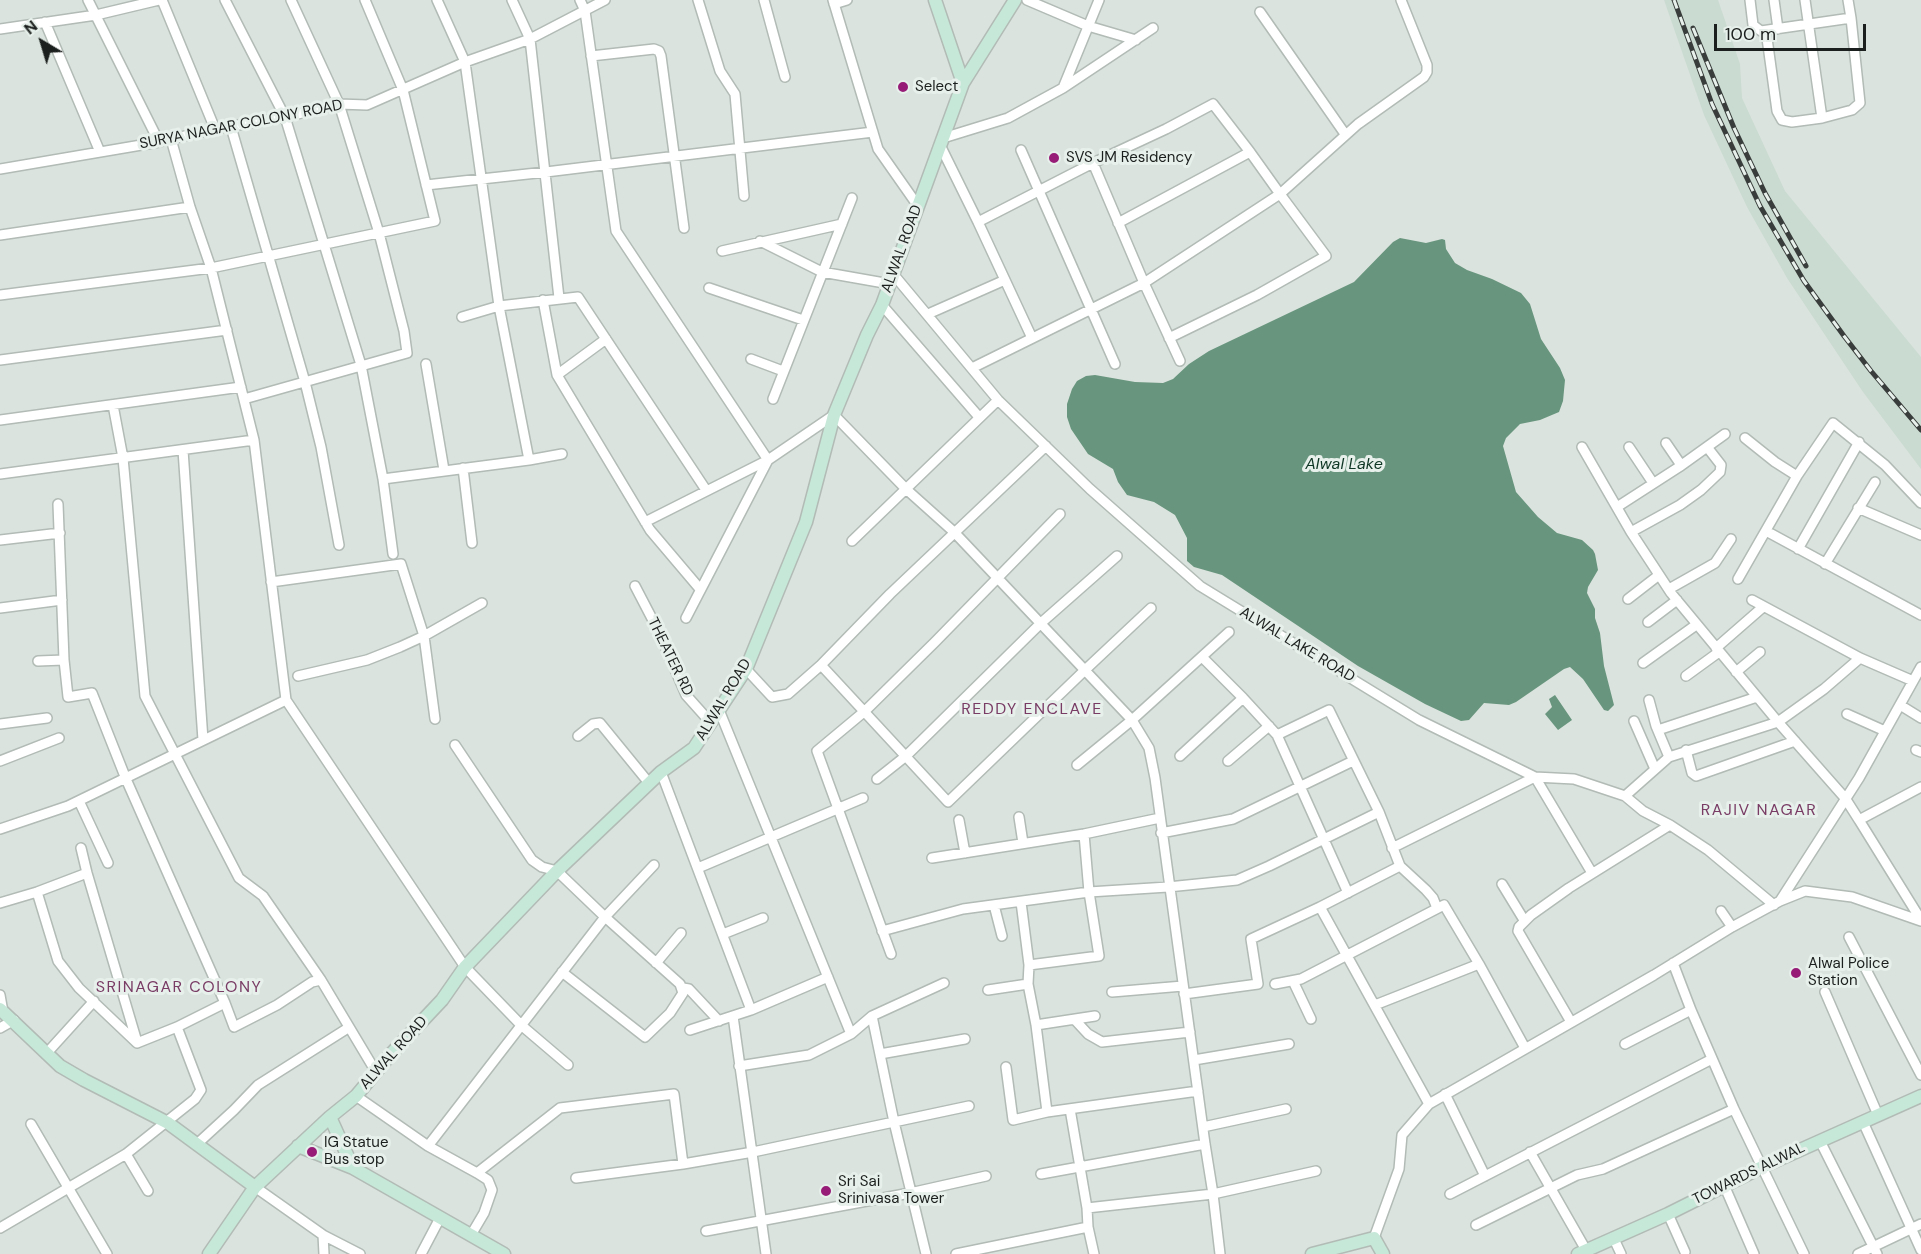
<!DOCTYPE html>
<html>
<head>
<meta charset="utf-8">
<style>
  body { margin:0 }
  #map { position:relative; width:1921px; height:1254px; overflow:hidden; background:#dae3de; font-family:"DM Sans",sans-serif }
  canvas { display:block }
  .north { position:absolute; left:12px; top:12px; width:60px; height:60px; -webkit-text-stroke:4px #e7f0eb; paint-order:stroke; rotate:322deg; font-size:16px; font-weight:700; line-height:24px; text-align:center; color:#1b1f1d }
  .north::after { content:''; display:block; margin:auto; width:21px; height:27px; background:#1b1f1d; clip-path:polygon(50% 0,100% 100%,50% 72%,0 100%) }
  .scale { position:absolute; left:1714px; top:24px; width:152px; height:27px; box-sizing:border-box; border:3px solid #1b1f1d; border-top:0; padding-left:8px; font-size:18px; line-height:21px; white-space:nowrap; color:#1b1f1d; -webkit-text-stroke:4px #e7f0eb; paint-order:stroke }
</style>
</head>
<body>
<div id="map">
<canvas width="1921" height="1254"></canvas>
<div class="north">N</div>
<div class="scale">100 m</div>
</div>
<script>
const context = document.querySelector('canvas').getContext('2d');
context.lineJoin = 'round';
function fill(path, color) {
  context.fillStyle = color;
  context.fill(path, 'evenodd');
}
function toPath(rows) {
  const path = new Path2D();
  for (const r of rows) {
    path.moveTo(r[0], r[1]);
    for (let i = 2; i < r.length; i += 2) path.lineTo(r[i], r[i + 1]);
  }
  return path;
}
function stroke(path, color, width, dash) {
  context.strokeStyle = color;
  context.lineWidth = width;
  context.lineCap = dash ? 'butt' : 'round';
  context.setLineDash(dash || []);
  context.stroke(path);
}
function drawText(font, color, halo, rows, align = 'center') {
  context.font = font + ' "DM Sans",sans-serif';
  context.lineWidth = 6;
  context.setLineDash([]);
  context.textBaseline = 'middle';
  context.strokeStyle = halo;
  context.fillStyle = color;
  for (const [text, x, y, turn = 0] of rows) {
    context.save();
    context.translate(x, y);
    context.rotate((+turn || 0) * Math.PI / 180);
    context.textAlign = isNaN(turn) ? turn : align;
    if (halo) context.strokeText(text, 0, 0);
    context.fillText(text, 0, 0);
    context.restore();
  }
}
const built = toPath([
  [1664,0,1718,0,1740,64,1742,98,1785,191,1921,357,1921,469,1863,392,1787,278,1747,207,1704,115]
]);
const water = toPath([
  [1400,238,1426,243,1442,239,1445,240,1446,249,1455,263,1467,270,1492,279,1521,293,1530,304,1541,339,1560,368,1565,380,1563,401,1559,412,1540,420,1520,424,1506,438,1503,446,1516,492,1538,517,1557,533,1582,540,1593,550,1595,554,1598,570,1588,587,1587,593,1595,609,1595,618,1600,633,1604,666,1614,705,1608,711,1604,710,1583,679,1570,667,1564,669,1516,702,1509,705,1484,703,1469,720,1461,721,1425,704,1358,666,1222,575,1194,567,1187,561,1187,538,1175,515,1154,502,1127,495,1118,482,1113,469,1088,454,1071,429,1067,417,1067,404,1072,389,1077,381,1086,376,1095,375,1135,382,1163,383,1173,379,1189,364,1209,351,1354,282,1393,242],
  [1555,695,1572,720,1558,730,1545,714,1552,707,1549,699]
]);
const street = toPath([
  [88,0,159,142],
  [162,0,215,129],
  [225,0,285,117,361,365,383,479],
  [512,0,530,39,559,298],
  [580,0,585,11,616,231,768,460],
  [698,0,720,71,735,94,744,196],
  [764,0,785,77],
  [833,0,878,149,918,206],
  [1027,0,1088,26,1136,40],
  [1750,0,1753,25,1761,31,1851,18,1848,0],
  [1774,0,1778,29],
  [1805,0,1822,118],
  [834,4,847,0],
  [1260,12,1345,134],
  [45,22,100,152],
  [0,29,96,15,159,0],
  [1766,31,1777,111,1782,120,1792,122,1822,118,1852,110,1860,103,1851,18],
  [591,56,654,49,659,51,661,56,684,228],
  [1063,88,1099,0],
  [231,127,305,382,321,447,339,545],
  [943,138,1008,118,1063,88,1153,28],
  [171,139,190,207,211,268,254,440,286,700,465,967,521,1025,568,1065],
  [940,145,978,222,1032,338],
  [1021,150,1115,364],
  [1093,163,1144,283,1180,361],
  [0,169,159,142,215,129,285,117,339,104,367,105,465,62,530,39,605,0],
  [426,185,546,172,873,132],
  [978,222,1093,163,1166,129,1213,104,1250,152,1280,194,1358,124,1424,77,1427,72,1427,65,1401,0],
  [1118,223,1250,152],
  [0,235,190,207],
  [760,241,822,272,890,284],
  [722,251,842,224],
  [894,275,998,400,1090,489,1200,586,1419,720,1535,777,1574,779,1625,796,1643,811,1670,825,1708,850,1774,905],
  [709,288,803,320],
  [0,295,211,268,435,221,403,90,365,0],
  [543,300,557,375,650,530,700,589],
  [882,305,979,417],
  [928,314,1005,280],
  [462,317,499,306,578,297,706,490],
  [751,359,783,371],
  [0,360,227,330],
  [426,364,444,470],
  [972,368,1144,283,1280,194,1326,256,1257,295,1169,338],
  [557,375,606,339],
  [244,399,407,353,404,331,379,233,339,104,291,0],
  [773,399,852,198],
  [113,405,123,458,145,696,239,878,263,896,321,980,376,1072],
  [0,420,241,387],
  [1745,438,1775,462,1797,476],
  [1666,443,1681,465],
  [1582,447,1631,532,1671,593,1778,722,1845,798,1859,820,1921,787],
  [1629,447,1653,483],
  [183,450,203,740],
  [529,460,562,454],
  [463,468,472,543],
  [0,474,254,440],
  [58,504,64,660,68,697,92,693,126,779,225,1003],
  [1617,507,1679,467,1725,434],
  [1858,508,1921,535],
  [645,522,768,460,834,415,906,489,954,532,1132,720,1149,748,1155,778,1205,1144,1213,1194,1220,1254],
  [1766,531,1921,615],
  [1631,532,1680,505,1701,490,1720,472,1721,465,1707,447],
  [0,540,60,533],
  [852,541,998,400],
  [1798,549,1859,442],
  [393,554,383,479,529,460,499,306,465,62,437,0],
  [1825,564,1875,482],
  [1738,579,1797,476,1833,423,1885,465,1921,503],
  [271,582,401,564,424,636,435,719],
  [635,586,659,632,686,695,711,723],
  [1669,589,1715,563,1731,539],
  [1628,599,1659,575],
  [1752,600,1860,658,1913,681],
  [0,608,62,600],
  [686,618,768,460],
  [1648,622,1677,600],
  [1716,648,1763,607],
  [38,661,64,660],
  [1643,663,1696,625],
  [821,665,948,802,1085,670,1151,608],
  [746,669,772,697,788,694,821,665,890,594,1046,446],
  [1736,672,1760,652],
  [298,676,367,660,400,647,424,636,482,603],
  [1686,676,1719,652],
  [1649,700,1656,726,1669,757],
  [1900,705,1921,718],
  [719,710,851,1034],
  [1847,714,1885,731],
  [1634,721,1655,769],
  [0,724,47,718],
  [1658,730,1757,697],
  [1277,735,1348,893],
  [578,736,593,724,600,723,649,783],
  [455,745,532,860,542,867,557,871,605,917,680,984,683,993,670,1013,645,1037,562,972],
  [1686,750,1692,773,1696,776,1795,741],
  [1916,750,1921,752],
  [1180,756,1243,698,1202,657],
  [0,761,59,738],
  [1228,761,1269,726],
  [1077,765,1132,720,1229,632],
  [661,772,751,1010],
  [1535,777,1592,873],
  [877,779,906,756,1041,623,1117,556],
  [1625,796,1669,757,1778,722,1824,689,1860,658],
  [79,801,108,863],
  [1379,812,1400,866,1426,890,1433,898,1437,908],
  [1019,817,1023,843],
  [959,820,965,853],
  [1859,820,1921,920],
  [0,829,68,806,286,700],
  [1161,833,1233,819,1353,761],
  [81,848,87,873,137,1042],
  [1392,848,1535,777],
  [932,858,1084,834,1160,818],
  [698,868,863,798],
  [1502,884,1524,920],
  [37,892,58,961,79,988,137,1043,177,1027,225,1003,234,1027,277,1005,312,982,321,980],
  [1780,901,1859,778,1921,667],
  [1021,902,1029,965,1028,984,1036,1025,1047,1112],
  [0,903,37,892,87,873],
  [994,905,1002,936],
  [1320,907,1429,1104],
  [1721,911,1732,927],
  [882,931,963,909,1089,892,1168,887,1237,880,1269,866,1379,812,1329,710,1277,735,1243,698],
  [723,934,763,918],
  [1849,937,1921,1075],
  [891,954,817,751,865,711,935,642,1060,514],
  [656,963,681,933],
  [1673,963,1691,1010,1734,1109,1804,1254],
  [1029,965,1099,956,1089,892,1084,834],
  [1293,981,1311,1019],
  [1275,984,1301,979,1444,905,1479,964,1525,1048],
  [683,988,689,989,719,1021],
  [988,990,1028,984],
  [1112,992,1183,986],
  [1825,992,1878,1115],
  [1184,994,1258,984,1251,939,1320,907,1400,866],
  [0,995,3,1012],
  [1375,1005,1479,964],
  [733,1016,766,1254],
  [872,1016,894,1122,926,1254],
  [1075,1020,1088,1034,1102,1042,1190,1032],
  [1571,1022,1518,931,1519,927,1531,915,1569,888,1670,825],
  [1036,1025,1095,1016],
  [0,1028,14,1020],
  [690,1030,751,1010,828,977],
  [1625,1044,1691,1010],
  [46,1054,94,1001],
  [880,1054,965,1039],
  [1194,1060,1289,1044],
  [739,1066,809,1055,851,1034,872,1016,944,983],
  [1006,1067,1013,1120,1047,1112,1198,1091],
  [1445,1094,1485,1176],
  [356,1096,428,1146,477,1173,560,1108,674,1094,683,1164],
  [1070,1109,1087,1208,1088,1227,1094,1254],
  [1863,1122,1921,1250],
  [31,1124,107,1254],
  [1203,1127,1286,1109],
  [1820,1141,1877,1254],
  [197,1144,234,1110,258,1085,348,1028],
  [428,1146,605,917,654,865],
  [1530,1152,1586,1250],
  [126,1154,148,1191],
  [1041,1174,1205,1144],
  [576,1178,683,1164,753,1152,969,1106],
  [1724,1185,1754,1254],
  [255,1187,323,1235],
  [1450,1194,1712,1059],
  [1087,1208,1213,1194,1316,1171],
  [1668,1214,1685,1252],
  [1476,1225,1577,1175,1603,1169,1734,1109],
  [0,1228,126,1154,195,1099,201,1090,177,1027],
  [706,1231,910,1193,986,1176],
  [471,1235,484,1213,492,1190,488,1180,477,1173],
  [1374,1238,1399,1169,1402,1135,1429,1104,1654,975,1732,927,1780,901,1805,891,1852,897,1921,921],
  [1614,1239,1621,1254],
  [324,1254,323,1235,360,1254],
  [421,1254,440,1218],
  [956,1254,1088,1227],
  [1858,1254,1921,1224]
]);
const secondary = toPath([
  [935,0,963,83],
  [0,1009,60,1066,84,1080,168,1123,255,1187],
  [330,1117,353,1168],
  [298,1146,353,1168,504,1254],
  [209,1254,255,1187,330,1117,356,1096,392,1053,442,1000,465,967,557,871,661,772,694,748,746,669,806,522,834,415,867,335,882,305,963,83,1015,0],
  [1312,1254,1374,1238,1383,1254],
  [1578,1254,1668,1214,1762,1167,1921,1096]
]);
const rail = toPath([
  [1674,0,1712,104,1760,206,1804,281,1844,336,1871,371,1921,430],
  [1693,28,1734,128,1765,193,1806,266]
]);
const markers = [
  [903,87,6,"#961c77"],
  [1054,158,6,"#961c77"],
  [1796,973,6,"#961c77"],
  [312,1152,6,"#961c77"],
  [826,1191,6,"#961c77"]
];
const poiNames = [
  ["Select",915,87],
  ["SVS JM Residency",1066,158],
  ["Alwal Police",1808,964],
  ["Station",1808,981],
  ["IG Statue",324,1143],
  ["Bus stop",324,1160],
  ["Sri Sai",838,1182],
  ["Srinivasa Tower",838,1199]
];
const streetNames = [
  ["SURYA NAGAR COLONY ROAD",241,125,-11],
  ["ALWAL ROAD",902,249,-70],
  ["ALWAL LAKE ROAD",1297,645,31],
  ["THEATER RD",670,657,64],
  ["ALWAL ROAD",724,700,-59],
  ["ALWAL ROAD",394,1053,-48],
  ["TOWARDS ALWAL",1749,1174,-26]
];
const waterNames = [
  ["Alwal Lake",1344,465]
];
const neighbourhoodNames = [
  ["REDDY ENCLAVE",1032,710],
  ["RAJIV NAGAR",1759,811],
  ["SRINAGAR COLONY",179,988]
];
fill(built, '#cadbd1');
fill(water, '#68957d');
stroke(street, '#b2bbb5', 12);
stroke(secondary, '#b2bbb5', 15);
stroke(street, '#fff', 9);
stroke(secondary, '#c6e8d9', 12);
stroke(rail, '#393d3b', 5);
stroke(rail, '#e7f0eb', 3, [9]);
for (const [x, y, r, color] of markers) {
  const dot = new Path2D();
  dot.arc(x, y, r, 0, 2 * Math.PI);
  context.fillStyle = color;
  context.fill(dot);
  stroke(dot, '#e7f0eb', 2);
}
drawText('15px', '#1b1f1d', '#e7f0eb', poiNames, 'left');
drawText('15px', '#1b1f1d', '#e7f0eb', streetNames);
drawText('italic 16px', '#0f3725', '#e7f0eb', waterNames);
context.letterSpacing = '1.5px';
drawText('16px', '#793c65', '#e7f0eb', neighbourhoodNames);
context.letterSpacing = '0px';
</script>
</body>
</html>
